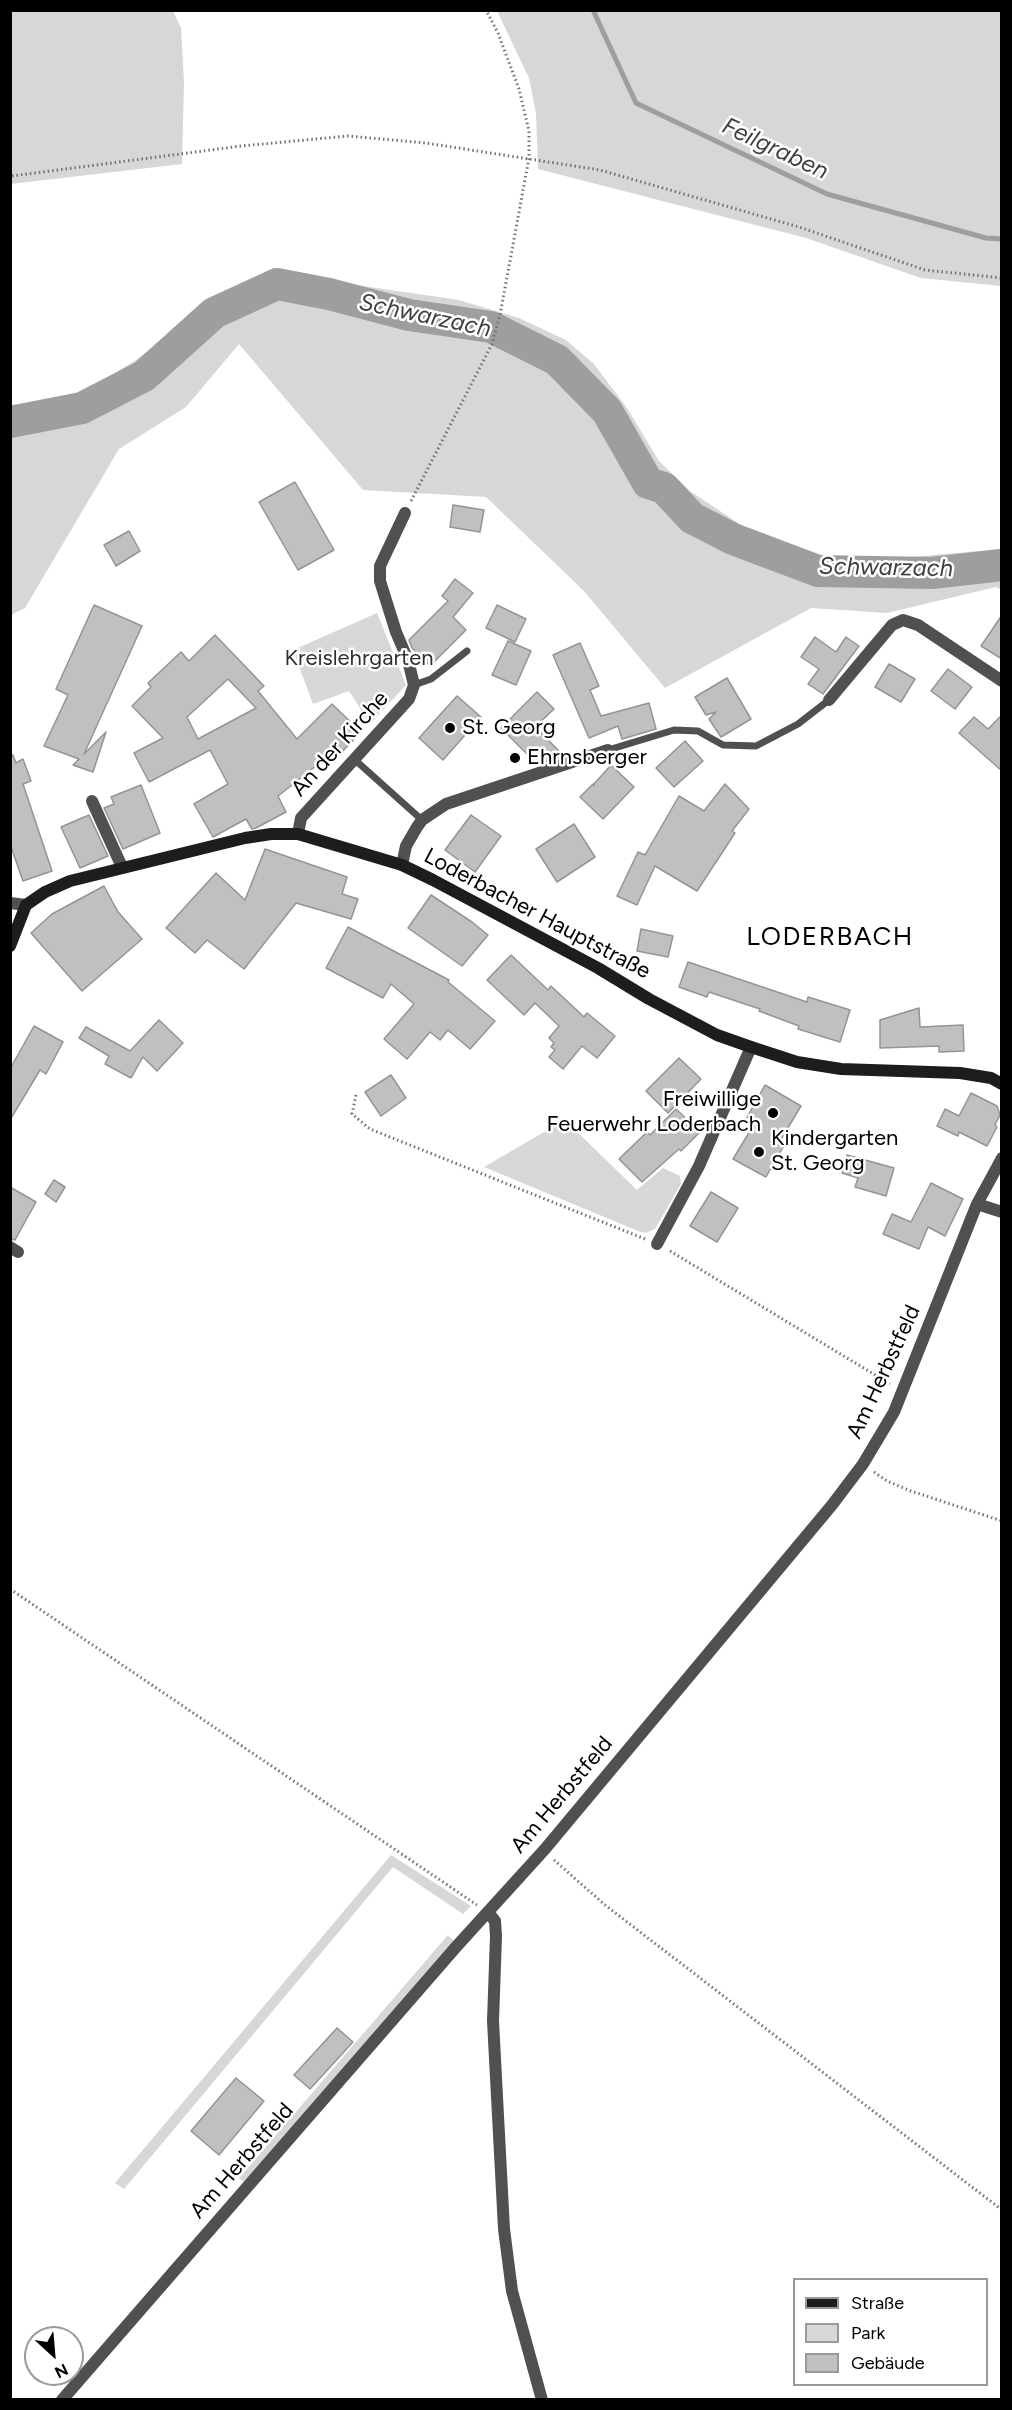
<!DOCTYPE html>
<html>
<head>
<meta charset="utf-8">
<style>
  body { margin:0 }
  #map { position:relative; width:1012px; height:2410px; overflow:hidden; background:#fff; font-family:Figtree,sans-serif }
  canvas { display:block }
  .frame { position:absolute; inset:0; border:12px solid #000; pointer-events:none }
  .legend { position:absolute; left:793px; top:2278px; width:195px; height:108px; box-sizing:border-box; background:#fff; border:2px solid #999; margin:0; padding:8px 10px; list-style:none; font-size:18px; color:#000 }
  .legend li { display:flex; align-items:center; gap:12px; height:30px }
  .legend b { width:30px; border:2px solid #999 }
  .north { position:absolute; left:24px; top:2326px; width:60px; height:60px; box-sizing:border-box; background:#fff; border:2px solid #999; border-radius:50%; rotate:154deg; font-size:16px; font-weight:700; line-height:24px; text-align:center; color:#000 }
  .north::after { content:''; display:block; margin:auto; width:21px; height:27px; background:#000; clip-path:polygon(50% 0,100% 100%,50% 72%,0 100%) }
</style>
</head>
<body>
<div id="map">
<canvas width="1012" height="2410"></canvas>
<div class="frame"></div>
<ul class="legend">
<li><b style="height:8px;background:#1d1d1d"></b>Straße</li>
<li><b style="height:16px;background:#d7d7d7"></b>Park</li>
<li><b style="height:16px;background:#c0c0c0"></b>Gebäude</li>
</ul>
<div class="north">N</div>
</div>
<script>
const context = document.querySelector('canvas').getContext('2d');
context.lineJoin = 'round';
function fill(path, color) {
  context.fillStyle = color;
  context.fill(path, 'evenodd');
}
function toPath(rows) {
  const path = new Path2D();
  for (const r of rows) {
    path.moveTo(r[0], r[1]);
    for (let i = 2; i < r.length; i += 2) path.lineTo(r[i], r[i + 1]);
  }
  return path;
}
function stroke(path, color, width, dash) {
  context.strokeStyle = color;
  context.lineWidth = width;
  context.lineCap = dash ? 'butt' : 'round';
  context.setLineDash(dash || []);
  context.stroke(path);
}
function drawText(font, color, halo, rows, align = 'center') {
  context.font = font + ' Figtree,sans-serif';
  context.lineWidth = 5;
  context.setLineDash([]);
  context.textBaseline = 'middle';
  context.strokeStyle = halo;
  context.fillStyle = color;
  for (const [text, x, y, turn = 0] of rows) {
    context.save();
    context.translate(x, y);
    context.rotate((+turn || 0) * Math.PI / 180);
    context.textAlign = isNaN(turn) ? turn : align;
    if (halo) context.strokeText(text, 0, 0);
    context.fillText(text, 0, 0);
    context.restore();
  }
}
const green = toPath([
  [10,11,173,11,181,28,184,82,182,164,11,184],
  [497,11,1001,11,1001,286,921,278,806,238,538,169,536,113,529,78],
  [282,269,349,284,459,300,519,318,566,340,594,364,627,408,659,461,690,491,747,529,795,553,854,562,1001,549,1001,590,996,587,887,613,811,608,665,688,584,591,486,497,363,490,239,344,186,407,119,449,25,608,11,615,11,409,86,391,136,360,214,300],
  [377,613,406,685,370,724,349,691,313,704,293,650],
  [563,1121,569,1124,637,1190,663,1168,680,1176,681,1184,655,1229,646,1233,638,1231,484,1167],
  [391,1855,471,1906,463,1914,393,1867,124,2189,115,2183],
  [448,1935,454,1941,244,2182,239,2178]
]);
const stream = toPath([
  [593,10,636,103,827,194,986,238,1002,239]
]);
const river = toPath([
  [10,422,82,408,144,376,214,313,277,284,329,294,409,315,491,327,557,360,607,411,648,483,664,488,692,518,733,539,818,571,932,573,1002,565]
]);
const building = toPath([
  [295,482,334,550,298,570,259,502,295,482],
  [453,505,484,510,480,532,450,527,453,505],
  [129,531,140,551,116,566,104,545,129,531],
  [455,579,473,593,453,617,466,630,430,666,412,648,409,640,448,601,442,596,455,579],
  [94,605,142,626,84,754,106,732,93,772,73,765,79,759,44,746,68,695,56,689,94,605],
  [497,605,526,619,515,642,486,628,497,605],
  [1002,615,1002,659,981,646,1002,615],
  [215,635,264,686,258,691,297,739,332,704,361,732,339,755,335,751,278,796,286,812,256,828,252,829,246,819,213,837,194,804,228,784,210,750,149,782,134,753,163,738,132,706,151,687,148,683,181,652,189,661,215,635],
  [228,679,256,708,198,739,187,717,228,679],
  [815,637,836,652,846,637,859,646,823,694,808,684,819,669,801,657,815,637],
  [508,641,531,651,516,685,492,675,508,641],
  [580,643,599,686,590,690,601,716,649,703,656,729,622,739,618,726,589,738,553,655,580,643],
  [889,664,915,679,901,702,875,687,889,664],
  [948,669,972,687,955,709,931,691,948,669],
  [727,678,751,719,721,737,709,719,716,712,706,715,695,697,727,678],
  [537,692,554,709,535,727,564,756,545,762,533,751,528,755,501,728,537,692],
  [457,696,481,717,443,760,419,738,457,696],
  [1002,715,1002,771,959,733,974,717,988,729,1002,715],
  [685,741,703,761,674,787,656,768,685,741],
  [13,755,16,763,23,759,31,781,23,784,52,871,23,881,10,844,10,756,13,755],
  [611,765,634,787,603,819,580,797,593,784,594,786,594,784,611,765],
  [725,784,749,809,732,831,735,833,697,891,655,866,637,905,617,896,638,852,645,855,679,796,704,811,725,784],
  [141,785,160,833,123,849,104,808,114,804,111,797,141,785],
  [89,815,108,856,80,868,61,827,89,815],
  [471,815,501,836,475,872,445,850,471,815],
  [574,824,595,857,557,882,536,849,574,824],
  [265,849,347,877,342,894,358,899,351,919,296,903,244,969,207,940,195,953,166,928,216,873,245,900,265,849],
  [104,886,118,912,142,939,82,991,31,933,52,914,104,886],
  [431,895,472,922,488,935,462,966,408,928,431,895],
  [348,927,449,980,448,982,495,1021,470,1049,448,1030,440,1040,430,1032,407,1059,384,1039,414,1004,391,984,383,998,326,968,348,927],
  [641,929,673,936,668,957,637,951,641,929],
  [511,955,548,990,551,986,584,1017,587,1013,615,1036,597,1058,582,1046,563,1069,549,1057,555,1050,551,1047,554,1043,549,1038,559,1026,535,1003,524,1015,487,980,511,955],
  [688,962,807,1002,808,997,850,1010,840,1042,798,1029,799,1026,759,1011,760,1009,709,992,707,997,679,987,688,962],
  [919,1008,920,1027,963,1025,964,1051,939,1052,939,1046,880,1048,880,1020,919,1008],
  [159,1020,183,1043,157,1071,143,1057,131,1078,105,1064,109,1056,79,1038,86,1027,130,1051,159,1020],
  [34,1026,63,1042,46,1074,40,1070,10,1120,10,1069,34,1026],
  [679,1058,701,1079,668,1113,646,1091,679,1058],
  [391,1075,406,1098,381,1116,365,1092,391,1075],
  [765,1085,801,1106,780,1141,785,1144,766,1177,733,1159,753,1126,745,1121,765,1085],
  [971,1093,997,1106,1000,1115,995,1125,997,1127,987,1146,959,1132,958,1136,937,1126,945,1109,959,1116,971,1093],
  [676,1109,700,1132,681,1151,679,1149,642,1182,619,1159,647,1132,650,1135,676,1109],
  [847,1155,894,1168,886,1196,855,1187,858,1178,842,1173,847,1155],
  [54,1180,65,1187,56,1202,45,1194,54,1180],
  [931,1183,963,1199,945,1236,928,1227,919,1249,883,1234,892,1214,911,1222,931,1183],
  [10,1187,36,1202,15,1240,10,1239,10,1187],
  [711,1192,738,1208,717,1242,690,1226,711,1192],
  [337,2028,353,2042,310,2089,294,2075,337,2028],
  [236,2078,264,2101,219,2155,191,2131,236,2078]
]);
const path = toPath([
  [12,176,241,146,348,136,426,143,600,170,799,227,925,270,1002,278],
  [411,501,492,344,500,315,529,158,529,131,519,89,498,33,486,10],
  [356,1095,352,1114,370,1129,645,1239],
  [670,1251,890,1384],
  [874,1472,887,1481,911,1491,1002,1521],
  [10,1589,477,1905],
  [554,1860,605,1905,1002,2210]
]);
const lane = toPath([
  [414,685,431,679,467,651],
  [608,750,674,730,698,731,723,745,756,746,798,724,829,700],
  [354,759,422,820]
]);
const street = toPath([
  [829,700,892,625,903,620,918,625,1002,681],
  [92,801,122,867],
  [298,834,301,818,409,699,414,685,408,660,396,632,380,581,380,566,405,513],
  [402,865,406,846,417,827,422,820,446,804,608,750],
  [10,903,26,905],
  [977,1204,1002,1212],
  [657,1244,699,1166,751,1047],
  [10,1247,18,1252],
  [488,1912,495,1921,496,1936,493,2021,504,2229,512,2291,542,2400],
  [62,2400,456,1947,545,1849,832,1505,863,1464,894,1412,977,1204,1002,1158]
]);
const secondary = toPath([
  [10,946,26,905,45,892,70,881,245,838,271,834,298,834,402,865,433,880,598,968,649,999,717,1035,751,1047,797,1062,841,1069,960,1073,991,1078,1002,1084]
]);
const markers = [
  [450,728,6,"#000"],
  [515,758,6,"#000"],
  [773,1113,6,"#000"],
  [759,1152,6,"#000"]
];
const parkNames = [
  ["Kreislehrgarten",359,659]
];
const poiNames = [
  ["St. Georg",462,728],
  ["Ehrnsberger",527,758],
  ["Freiwillige",761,1100,"right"],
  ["Feuerwehr Loderbach",761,1125,"right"],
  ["Kindergarten",771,1139],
  ["St. Georg",771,1164]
];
const streetNames = [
  ["An der Kirche",340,744,-48],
  ["Loderbacher Hauptstraße",537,914,28],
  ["Am Herbstfeld",884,1372,-65],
  ["Am Herbstfeld",562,1795,-50],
  ["Am Herbstfeld",242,2161,-49]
];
const waterNames = [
  ["Feilgraben",775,149,25],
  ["Schwarzach",425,316,12],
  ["Schwarzach",886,568,1]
];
const quarterNames = [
  ["LODERBACH",830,937]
];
fill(green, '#d7d7d7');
stroke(stream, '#9e9e9e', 5);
stroke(river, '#9e9e9e', 32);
fill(building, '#c0c0c0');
stroke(building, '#949494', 1.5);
stroke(path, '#727272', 3, [1.5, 3]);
stroke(lane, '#505050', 7);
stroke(street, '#505050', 12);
stroke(secondary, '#1d1d1d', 12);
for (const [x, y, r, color] of markers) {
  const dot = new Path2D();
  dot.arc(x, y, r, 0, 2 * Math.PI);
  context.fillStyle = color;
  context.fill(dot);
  stroke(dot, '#fff', 2);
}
drawText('22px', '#2e2e2e', '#fff', parkNames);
drawText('22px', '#000', '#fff', poiNames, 'left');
drawText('22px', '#000', '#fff', streetNames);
drawText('italic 24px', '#3f3f3f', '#fff', waterNames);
context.letterSpacing = '1.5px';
drawText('26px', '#000', '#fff', quarterNames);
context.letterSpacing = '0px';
</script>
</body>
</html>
